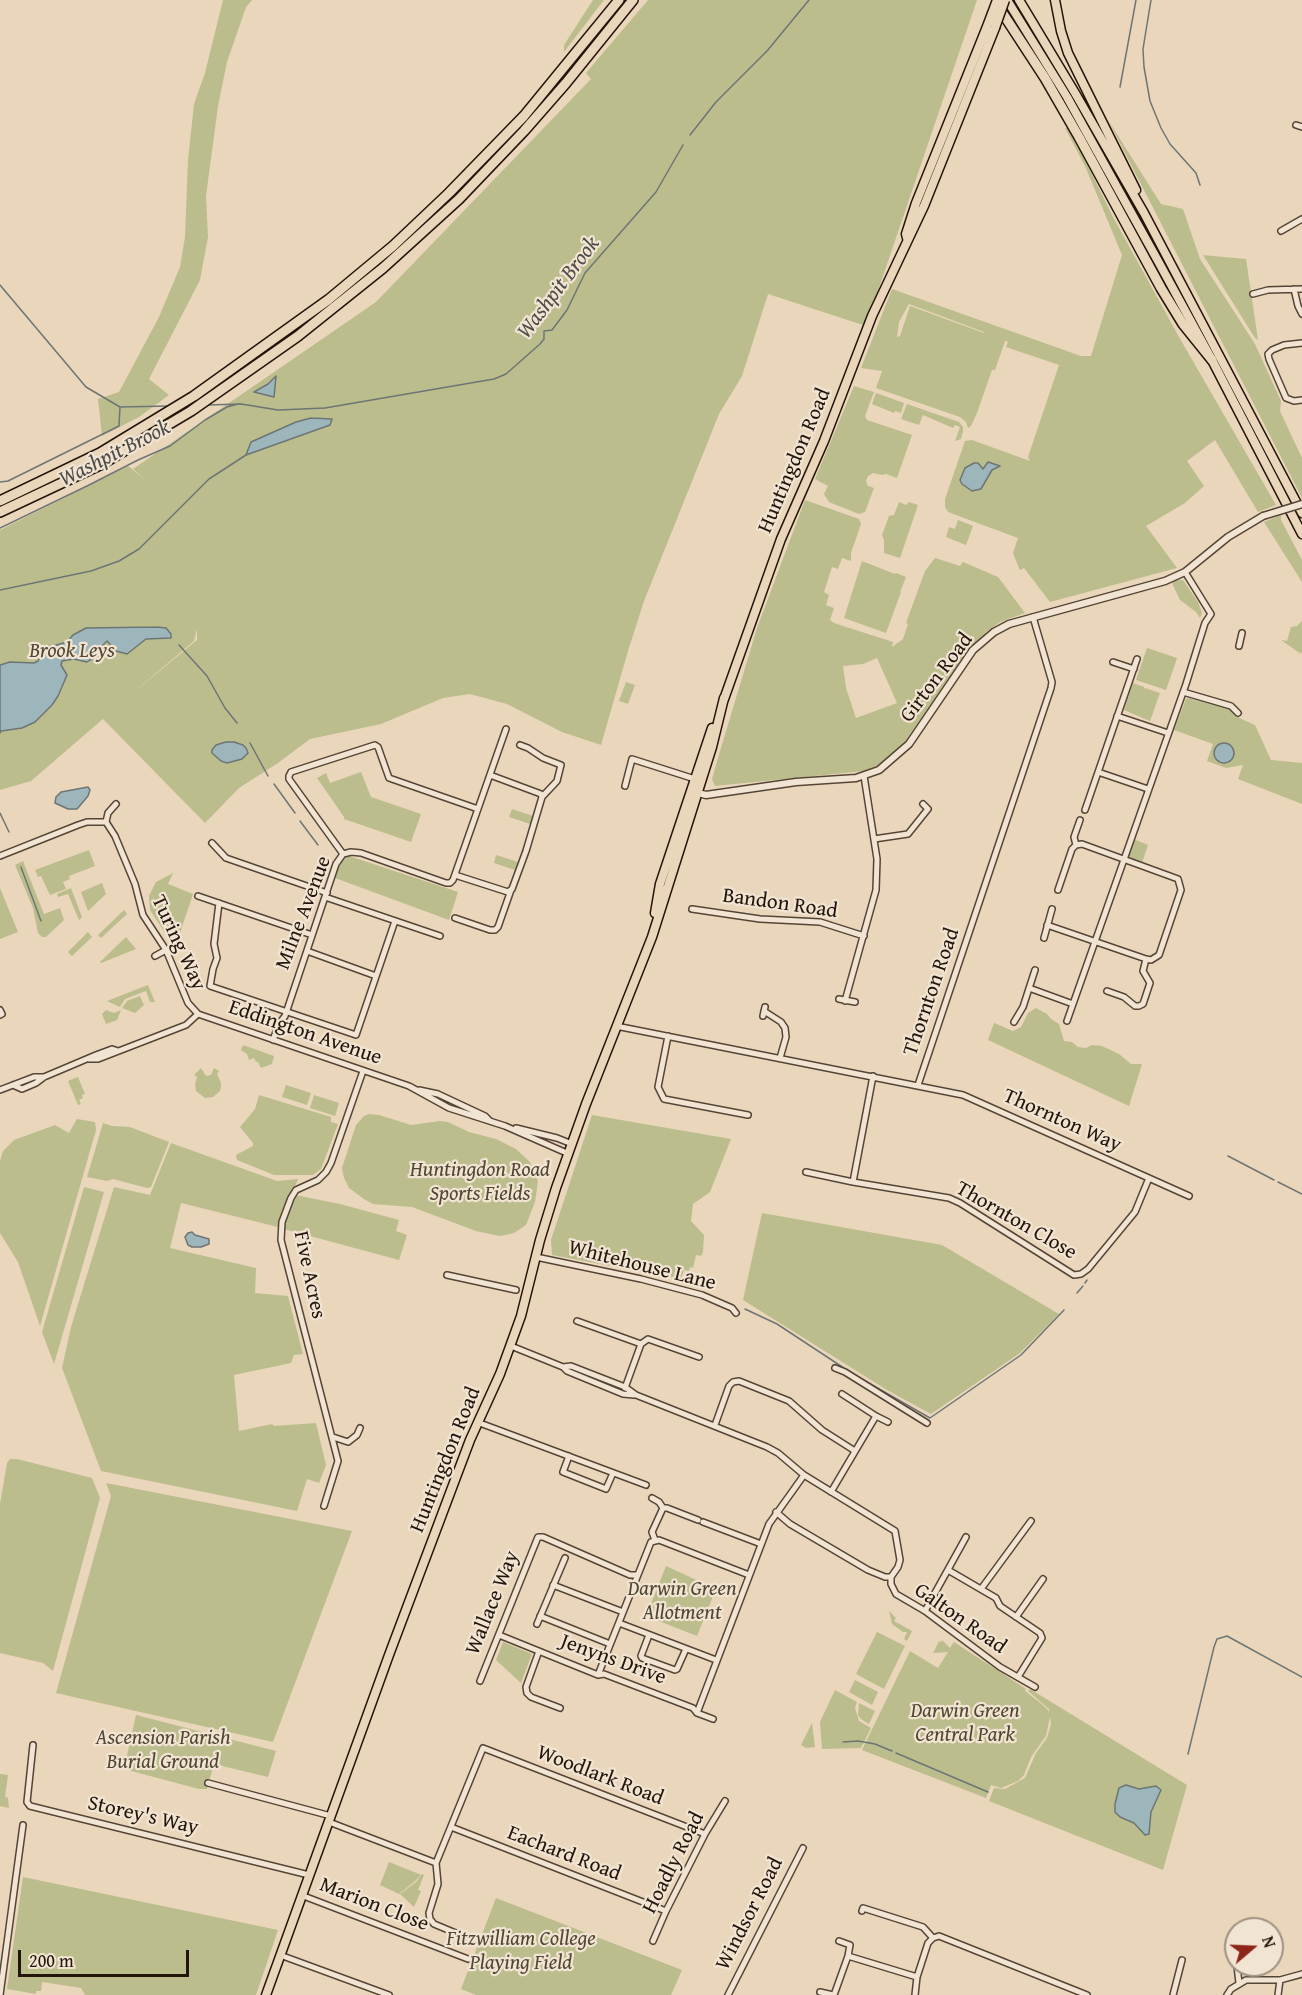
<!DOCTYPE html>
<html>
<head>
<meta charset="utf-8">
<style>
  body { margin:0 }
  #map { position:relative; width:1302px; height:1995px; overflow:hidden; background:#ead6ba; font-family:"Gentium Book Plus",serif }
  canvas { display:block }
  .north { position:absolute; left:1224px; top:1917px; width:60px; height:60px; box-sizing:border-box; background:#f1e4d2; border:2px solid #9f9182; border-radius:50%; rotate:71deg; font-size:16px; font-weight:700; line-height:24px; text-align:center; color:#24150b }
  .north::after { content:''; display:block; margin:auto; width:21px; height:27px; background:#8f2418; clip-path:polygon(50% 0,100% 100%,50% 72%,0 100%) }
  .scale { position:absolute; left:18px; top:1950px; width:171px; height:27px; box-sizing:border-box; border:3px solid #24150b; border-top:0; padding-left:8px; font-size:18px; line-height:21px; white-space:nowrap; color:#24150b; -webkit-text-stroke:4px #f1e4d2; paint-order:stroke }
</style>
</head>
<body>
<div id="map">
<canvas width="1302" height="1995"></canvas>
<div class="north">N</div>
<div class="scale">200 m</div>
</div>
<script>
const context = document.querySelector('canvas').getContext('2d');
context.lineJoin = 'round';
function fill(path, color) {
  context.fillStyle = color;
  context.fill(path, 'evenodd');
}
function toPath(rows) {
  const path = new Path2D();
  for (const r of rows) {
    if (r.length === 3) {
      path.moveTo(r[0] + r[2], r[1]);
      path.arc(r[0], r[1], r[2], 0, 2 * Math.PI);
      continue;
    }
    path.moveTo(r[0], r[1]);
    for (let i = 2; i < r.length; i += 2) path.lineTo(r[i], r[i + 1]);
  }
  return path;
}
function stroke(path, color, width, dash) {
  context.strokeStyle = color;
  context.lineWidth = width;
  context.lineCap = dash ? 'butt' : 'round';
  context.setLineDash(dash || []);
  context.stroke(path);
}
function drawText(font, color, halo, rows, align = 'center') {
  context.font = font + ' "Gentium Book Plus",serif';
  context.lineWidth = 4.5;
  context.setLineDash([]);
  context.textBaseline = 'middle';
  context.strokeStyle = halo;
  context.fillStyle = color;
  for (const [text, x, y, turn = 0] of rows) {
    context.save();
    context.translate(x, y);
    context.rotate((+turn || 0) * Math.PI / 180);
    context.textAlign = isNaN(turn) ? turn : align;
    if (halo) context.strokeText(text, 0, 0);
    context.fillText(text, 0, 0);
    context.restore();
  }
}
const green = toPath([
  [223,0,252,0,246,7,227,62,218,106,206,196,208,237,200,280,149,379,169,395,139,417,102,436,98,399,119,392,159,317,180,267,185,237,188,160,194,104,205,73],
  [593,0,604,0,564,52,564,45],
  [648,0,977,0,866,326,768,294,742,376,719,414,644,601,628,651,601,745,562,732,507,704,470,694,443,698,381,724,310,739,278,763,239,788,205,823,103,719,31,781,0,790,0,530,128,466,148,482,133,469,376,302,591,79,586,73],
  [197,629,197,640,127,698,194,641],
  [1108,120,1161,204,1183,209,1200,259,1255,344,1281,401,1280,411,1302,458,1302,498],
  [1069,127,1113,217,1179,337,1276,505,1258,512,1215,440,1187,461,1204,486,1185,503,1146,526,1177,568,1050,602,1024,568,1020,570,1019,568,1013,553,1018,538,948,512,945,507,945,499,965,441,972,440,1030,461,1028,457,1059,365,1006,347,1008,342,1005,341,995,370,992,370,977,413,971,426,968,428,966,422,960,417,876,388,882,371,861,368,892,289,1081,356,1091,356,1122,255,1085,166,1065,128],
  [909,304,984,332,984,333,910,306,900,336,897,337,899,322],
  [1203,255,1246,259,1258,340,1255,338],
  [854,386,874,392,865,416,867,420,912,435,897,478,886,474,882,475,873,473,868,476,866,481,868,486,874,488,865,512,859,514,829,502,824,494,828,486,815,479],
  [876,393,904,403,901,413,895,411,894,413,872,404],
  [907,404,959,422,963,427,963,431,961,439,955,441,960,427,955,425,953,428,923,415,919,425,901,419],
  [805,500,859,519,861,524,851,553,851,561,842,558,838,569,832,567,824,592,829,595,826,605,834,608,830,620,834,623,893,642,892,647,903,639,908,624,906,623,925,571,935,558,960,566,963,562,998,577,1025,613,1000,622,986,632,964,656,906,740,892,756,877,766,864,771,715,786,712,779,718,758,757,628],
  [877,658,897,703,856,718,846,688,843,666,863,664],
  [899,502,906,505,909,502,918,505,900,558,884,553,884,540,882,535,889,516,894,515],
  [1281,515,1281,520,1302,560,1302,582,1264,522],
  [958,520,973,526,966,545,946,537,949,527,955,529],
  [862,561,895,574,896,573,906,577,900,592,901,592,886,633,844,618],
  [1176,580,1183,580,1198,602,1202,613,1200,618,1196,612,1180,600,1172,583],
  [1302,621,1302,651,1301,654,1281,640,1287,641,1291,627,1297,626],
  [1147,648,1177,658,1166,690,1136,680],
  [626,682,635,685,628,704,619,701],
  [1133,683,1144,687,1144,689,1145,688,1160,693,1150,721,1124,710],
  [1188,698,1230,709,1237,717,1255,725,1271,760,1302,763,1302,804,1238,779,1243,765,1226,768,1207,761,1213,744,1174,730,1186,699],
  [361,772,371,797,421,814,411,842,344,819,344,817,317,778,326,773,330,783],
  [512,809,533,816,530,824,509,817],
  [1133,839,1148,845,1142,863,1131,859,1127,852],
  [89,850,95,866,69,876,70,879,63,882,66,889,50,895,41,876,38,877,35,870],
  [496,855,518,862,515,870,494,863],
  [349,856,458,892,449,920,335,878,341,859],
  [23,861,44,914,60,908,64,920,46,937,42,937,38,933,33,908,15,865],
  [173,873,168,884,193,894,175,948,150,910,149,896,156,882],
  [102,883,106,894,88,911,81,892],
  [0,888,18,932,0,939],
  [71,888,82,917,79,920,68,894,58,897,57,894],
  [124,910,127,914,101,938,98,935],
  [88,932,92,937,72,956,68,952],
  [126,937,136,949,101,963,100,962],
  [148,985,155,1002,150,1002,146,991,125,999,120,1007,107,1001],
  [140,996,144,1005,135,1013,122,1008,127,1001],
  [1036,1008,1047,1014,1051,1019,1059,1024,1064,1041,1072,1042,1078,1047,1086,1048,1092,1045,1102,1046,1119,1054,1131,1064,1142,1064,1129,1106,988,1040,994,1023,1013,1031,1021,1027,1028,1013],
  [106,1010,114,1013,121,1010,117,1020,106,1024,102,1014],
  [243,1045,274,1056,272,1064,261,1068,258,1062,256,1062,254,1058,249,1060,247,1054,241,1050],
  [201,1068,206,1076,211,1075,214,1068,219,1071,217,1074,221,1083,221,1087,220,1091,213,1097,205,1098,196,1091,195,1084,197,1077,194,1075],
  [78,1077,85,1094,82,1095,83,1098,79,1100,81,1104,78,1105,68,1081],
  [286,1085,311,1093,307,1105,282,1097],
  [259,1095,331,1117,331,1122,338,1124,321,1169,313,1175,274,1175,237,1160,236,1155,253,1146,253,1143,240,1127,255,1109],
  [314,1095,339,1103,335,1116,310,1108],
  [369,1114,379,1115,411,1125,440,1121,448,1122,469,1132,496,1139,516,1149,530,1162,538,1181,535,1202,526,1225,514,1233,500,1236,476,1231,412,1207,373,1204,364,1199,349,1188,344,1178,342,1168,356,1125,364,1116],
  [592,1115,731,1139,710,1192,693,1204,691,1221,704,1235,703,1252,701,1256,696,1255,693,1268,690,1267,689,1271,684,1270,681,1279,552,1255,551,1240],
  [77,1119,95,1122,96,1130,40,1326,18,1262,0,1233,0,1161,3,1151,14,1140,55,1125,69,1133],
  [103,1123,112,1126,130,1127,169,1142,151,1187,147,1188,113,1179,107,1181,87,1177],
  [171,1143,277,1181,298,1179,278,1227,181,1203,170,1248,256,1268,255,1293,288,1296,303,1354,294,1355,291,1363,234,1375,239,1431,272,1424,274,1426,316,1423,326,1465,319,1483,307,1479,297,1511,101,1471,62,1368,71,1327,114,1187,150,1195],
  [84,1187,104,1192,54,1364,42,1332],
  [295,1195,340,1204,399,1220,396,1231,407,1235,399,1260,284,1229,282,1227],
  [762,1213,942,1245,1059,1314,1020,1353,931,1414,887,1390,743,1300],
  [10,1459,17,1459,92,1478,100,1498,53,1671,43,1663,0,1653,0,1504,7,1463],
  [106,1483,352,1531,273,1742,56,1693,111,1496],
  [666,1566,716,1589,697,1636,646,1616],
  [889,1611,896,1618,894,1621,912,1631,907,1641,904,1639,907,1632,903,1632,892,1624],
  [877,1632,905,1646,884,1689,856,1674],
  [942,1640,950,1648,954,1642,1026,1689,1025,1691,1043,1705,1048,1710,1049,1713,1049,1709,1028,1691,1030,1689,1187,1785,1163,1870,989,1801,994,1788,1005,1789,1025,1778,1036,1753,1047,1738,1051,1724,1050,1717,1046,1736,1031,1757,1024,1775,1018,1781,1006,1786,1001,1788,991,1785,986,1798,862,1750,910,1651,938,1668,948,1652,933,1653,939,1641,941,1642],
  [503,1642,532,1654,521,1683,496,1660],
  [855,1680,878,1692,872,1705,849,1692],
  [835,1690,857,1702,855,1708,859,1721,871,1728,861,1748,822,1749,820,1722],
  [859,1703,875,1711,869,1724,861,1719,858,1715],
  [136,1715,276,1751,268,1777,214,1764,207,1789,199,1789,124,1769],
  [812,1723,815,1747,806,1748,801,1745],
  [0,1774,8,1775,5,1797,8,1798,9,1808,0,1806],
  [389,1862,419,1874,421,1875,414,1882,399,1894,380,1885],
  [422,1874,424,1875,418,1890,421,1891,414,1907,400,1894,416,1882],
  [23,1877,278,1930,256,1995,85,1995,81,1988,42,1982,41,1991,36,1991,36,1994,7,1989],
  [496,1898,682,1970,671,1995,476,1995,461,1989]
]);
const water = toPath([
  [276,376,274,397,254,392,268,384,276,376],
  [311,418,332,419,330,425,246,455,251,442,296,422,311,418],
  [988,462,1000,466,992,470,981,489,972,491,962,484,960,480,965,468,974,463,978,463,983,469,988,462],
  [157,627,166,628,171,634,171,638,146,639,127,654,116,651,107,641,101,647,96,657,90,660,87,662,74,659,62,661,61,665,67,675,58,696,52,705,35,722,22,728,1,731,0,733,0,665,10,662,34,663,38,661,44,649,49,646,53,646,67,642,73,635,86,628,157,627],
  [226,742,234,742,243,745,246,748,248,753,242,759,227,763,221,761,212,753,212,750,216,745,226,742],
  [1224,753,10],
  [88,787,90,790,88,796,77,809,68,809,55,803,56,797,61,792,88,787],
  [192,1232,195,1235,209,1239,209,1244,201,1247,192,1247,188,1245,185,1237,188,1233,192,1232],
  [1126,1785,1139,1789,1156,1786,1161,1790,1151,1812,1149,1834,1145,1835,1134,1823,1120,1817,1115,1812,1115,1804,1119,1788,1126,1785]
]);
const stream = toPath([
  [1151,0,1143,49,1144,67,1150,101,1161,128,1170,144,1196,173,1200,185],
  [1120,87,1136,0],
  [690,135,716,102,767,51,809,0],
  [0,285,86,387,120,407,119,426,8,481,0,482],
  [208,405,241,404,278,410,325,408,494,379,506,374,540,344,544,339,544,331,552,330,567,310,585,273,656,192,683,145],
  [120,407,170,406],
  [0,528,89,485,138,460,170,446,205,420,227,407,238,404],
  [0,590,91,571,119,561,139,549,209,479,246,455],
  [179,645,207,676,225,708,237,723],
  [250,743,268,776],
  [274,784,295,813],
  [0,813,9,832],
  [300,821,318,845],
  [21,867,41,921],
  [1228,1156,1274,1180],
  [1278,1182,1302,1194],
  [1085,1283,1087,1280],
  [1077,1293,1083,1286],
  [745,1309,777,1324,853,1374,930,1418,1021,1355,1064,1310],
  [843,1742,858,1741,875,1744,892,1751],
  [896,1753,988,1792],
  [1188,1754,1214,1647,1217,1639,1227,1636,1302,1677]
]);
const minor = toPath([
  [1296,125,1302,127],
  [1281,231,1302,219],
  [1294,289,1298,306,1302,314],
  [1253,294,1268,290,1302,289],
  [1302,343,1284,345,1272,350,1268,354,1269,359,1286,398,1294,401,1302,400],
  [1239,646,1242,633],
  [1113,662,1134,669],
  [1183,692,1231,706,1238,713],
  [1117,716,1168,733],
  [520,745,528,748,543,758,561,765,557,781,542,797],
  [1098,772,1148,789],
  [625,786,632,759,698,780],
  [1085,810,1137,659],
  [106,822,108,813,116,804],
  [874,839,908,834,928,809,923,804],
  [212,843,226,858,327,893],
  [343,854,289,779,289,776,291,772,375,745,378,747,389,778,478,809],
  [0,856,78,825,87,822,106,822,115,836,135,884,143,915,166,950,188,1003,198,1014,409,1086,449,1108,505,1126,569,1154],
  [455,875,508,892,512,889,526,851,542,797,541,794,490,775],
  [1058,890,1072,849,1076,845,1074,837,1080,820],
  [198,896,312,935],
  [325,897,440,936],
  [219,903,214,944,217,958,213,969,210,986,356,1035,395,921],
  [692,909,760,919,820,922,864,936],
  [455,918,490,930,495,930,498,927,511,890],
  [1047,925,1146,959,1151,960,1159,955,1181,890,1178,879,1082,844,1076,845],
  [1044,938,1052,909],
  [307,951,376,976],
  [155,956,166,950],
  [1029,988,1073,1004],
  [1107,991,1124,997,1135,1006,1139,1006,1143,1004,1150,983,1143,971,1146,959],
  [839,999,855,1002],
  [845,1001,876,890,877,859,864,776],
  [0,1010,2,1014,0,1015],
  [764,1011,781,1022,785,1028,786,1037,780,1058],
  [763,1016,765,1007],
  [1067,1021,1186,684,1205,623,1211,614,1185,572],
  [1014,1022,1023,1007,1035,970],
  [616,1026,963,1095,1189,1196],
  [668,1036,658,1087,664,1099,748,1115],
  [273,1040,279,1024,285,1016,336,864,343,854,351,852,361,853,446,883,450,883,453,880,506,729],
  [89,1059,98,1059,186,1025,198,1014],
  [873,1076,853,1182,949,1198,960,1203,1074,1275,1081,1274,1088,1269,1135,1212,1149,1178],
  [13,1085,22,1089,36,1083,44,1077,96,1055,112,1049,118,1051],
  [918,1085,1051,688,1052,682,1033,617],
  [0,1090,34,1077,44,1077],
  [419,1090,438,1094,485,1116,489,1120],
  [516,1128,557,1138,572,1144],
  [806,1172,853,1182],
  [536,1257,641,1279,702,1295,732,1308,736,1313],
  [447,1275,516,1290],
  [577,1321,641,1344],
  [511,1346,563,1367,567,1371,623,1394,634,1395],
  [563,1367,571,1366,625,1387,636,1395,767,1447,778,1453,804,1475,895,1531,900,1560,898,1567,891,1577,891,1584,896,1594,925,1611,1000,1667,1035,1687],
  [835,1368,845,1372,927,1423],
  [625,1388,641,1344,648,1339,699,1357],
  [842,1394,876,1416,888,1422],
  [477,1422,646,1485],
  [715,1425,729,1386,733,1382,739,1381,789,1401,822,1430,855,1451],
  [333,1437,348,1442,357,1435,360,1428],
  [569,1456,563,1472,606,1489,613,1473],
  [831,1492,876,1416],
  [652,1498,659,1502,663,1508],
  [324,1506,338,1461,281,1240,282,1222,291,1198,296,1190,318,1180,326,1172,331,1163,363,1071],
  [776,1512,790,1524,868,1570,885,1577,891,1577],
  [703,1522,761,1544],
  [655,1540,652,1532,663,1508,667,1508,698,1520],
  [948,1570,996,1598,1000,1606,1040,1633,1042,1638,1018,1677],
  [553,1585,623,1612],
  [981,1589,1031,1521],
  [925,1611,966,1537],
  [540,1616,610,1644],
  [1016,1617,1043,1579],
  [619,1623,716,1660],
  [537,1624,565,1558],
  [499,1635,598,1675,604,1674,693,1708,697,1713,713,1719],
  [649,1635,641,1656,642,1658,675,1670,677,1669,686,1649],
  [539,1651,526,1687,527,1693,531,1697,560,1708],
  [598,1675,651,1542,659,1540,749,1575],
  [480,1681,538,1537,543,1537,630,1575,637,1575],
  [697,1713,769,1524,804,1475],
  [33,1745,27,1802,30,1806,309,1875],
  [208,1783,331,1816],
  [329,1822,436,1863,483,1748,705,1834],
  [451,1827,666,1911],
  [436,1863,438,1884,429,1913,430,1919,434,1924,470,1939],
  [301,1895,468,1959],
  [862,1911,863,1908,923,1927,933,1938],
  [653,1941,666,1911,705,1834,725,1801],
  [280,1955,389,1995],
  [848,1956,917,1977],
  [1237,1966,1239,1983],
  [820,1992,833,1995],
  [0,1995,23,1825],
  [728,1995,803,1848],
  [834,1995,848,1956,850,1945,839,1941],
  [915,1995,917,1977,928,1943,933,1938,939,1936,1087,1995],
  [1173,1995,1182,1960],
  [1227,1995,1231,1989,1246,1980,1280,1980,1302,1974],
  [1278,1995,1280,1980]
]);
const tertiary = toPath([
  [694,792,706,795,796,782,856,778,879,770,909,744,973,650,994,632,1009,624,1165,581,1185,572,1228,537,1263,516]
]);
const primary = toPath([
  [907,238,906,234,916,203,988,24],
  [723,702,781,539,824,441,872,316,924,206,995,28],
  [655,913,660,884,712,728],
  [266,1995,389,1655,470,1440,500,1374,521,1316,540,1240,556,1188,586,1104,652,937,712,747,724,698]
]);
const trunk = toPath([
  [1007,0,1067,97,1158,261,1212,360,1302,534],
  [1019,0,1075,93,1144,213,1302,513],
  [1055,0,1061,31,1068,53,1136,190]
]);
const motorway = toPath([
  [998,6,1045,78,1079,137,1161,288,1183,324,1212,360],
  [0,501,100,453,194,396,328,300,393,246,449,193,524,116,619,0],
  [0,512,102,464,191,411,298,336,383,268,459,199,524,131,566,83,633,0]
]);
const tertiaryBridge = toPath([
  [1263,516,1302,504]
]);
const primaryBridge = toPath([
  [988,24,997,0],
  [995,28,1005,0]
]);
const streetNames = [
  ["Huntingdon Road",795,461,-67],
  ["Girton Road",937,678,-53],
  ["Bandon Road",780,904,8],
  ["Milne Avenue",304,913,-69],
  ["Turing Way",178,943,65],
  ["Thornton Road",932,992,-71],
  ["Eddington Avenue",305,1033,19],
  ["Thornton Way",1062,1121,24],
  ["Thornton Close",1016,1221,30],
  ["Whitehouse Lane",642,1266,14],
  ["Five Acres",309,1275,78],
  ["Huntingdon Road",446,1460,-68],
  ["Wallace Way",493,1603,-68],
  ["Galton Road",960,1619,35],
  ["Jenyns Drive",613,1660,20],
  ["Woodlark Road",600,1776,21],
  ["Storey's Way",143,1816,13],
  ["Eachard Road",564,1854,21],
  ["Hoadly Road",674,1863,-63],
  ["Marion Close",374,1905,21],
  ["Windsor Road",750,1914,-63]
];
const parkNames = [
  ["Brook Leys",72,652],
  ["Huntingdon Road",480,1171],
  ["Sports Fields",480,1195],
  ["Darwin Green",682,1590],
  ["Allotment",682,1614],
  ["Darwin Green",965,1712],
  ["Central Park",965,1736],
  ["Ascension Parish",163,1739],
  ["Burial Ground",163,1763],
  ["Fitzwilliam College",521,1940],
  ["Playing Field",521,1964]
];
const waterNames = [
  ["Washpit Brook",559,288,-53],
  ["Washpit Brook",115,454,-27]
];
fill(green, '#bbbd8d');
fill(water, '#9db6bb');
stroke(water, '#6d7675', 1.5);
stroke(stream, '#6d7675', 1.5);
stroke(minor, '#564537', 8);
stroke(tertiary, '#564537', 9);
stroke(primary, '#24150b', 11);
stroke(trunk, '#24150b', 11);
stroke(motorway, '#24150b', 12);
stroke(minor, '#f1e4d2', 5);
stroke(tertiary, '#f1e4d2', 6);
stroke(primary, '#ead6ba', 8);
stroke(trunk, '#ead6ba', 8);
stroke(motorway, '#ead6ba', 9);
stroke(tertiaryBridge, '#564537', 9, []);
stroke(primaryBridge, '#24150b', 11, []);
stroke(tertiaryBridge, '#f1e4d2', 6);
stroke(primaryBridge, '#ead6ba', 8);
drawText('21px', '#24150b', '#f1e4d2', streetNames);
drawText('italic 21px', '#514732', '#f1e4d2', parkNames);
drawText('italic 22px', '#4e4d49', '#f1e4d2', waterNames);
</script>
</body>
</html>
